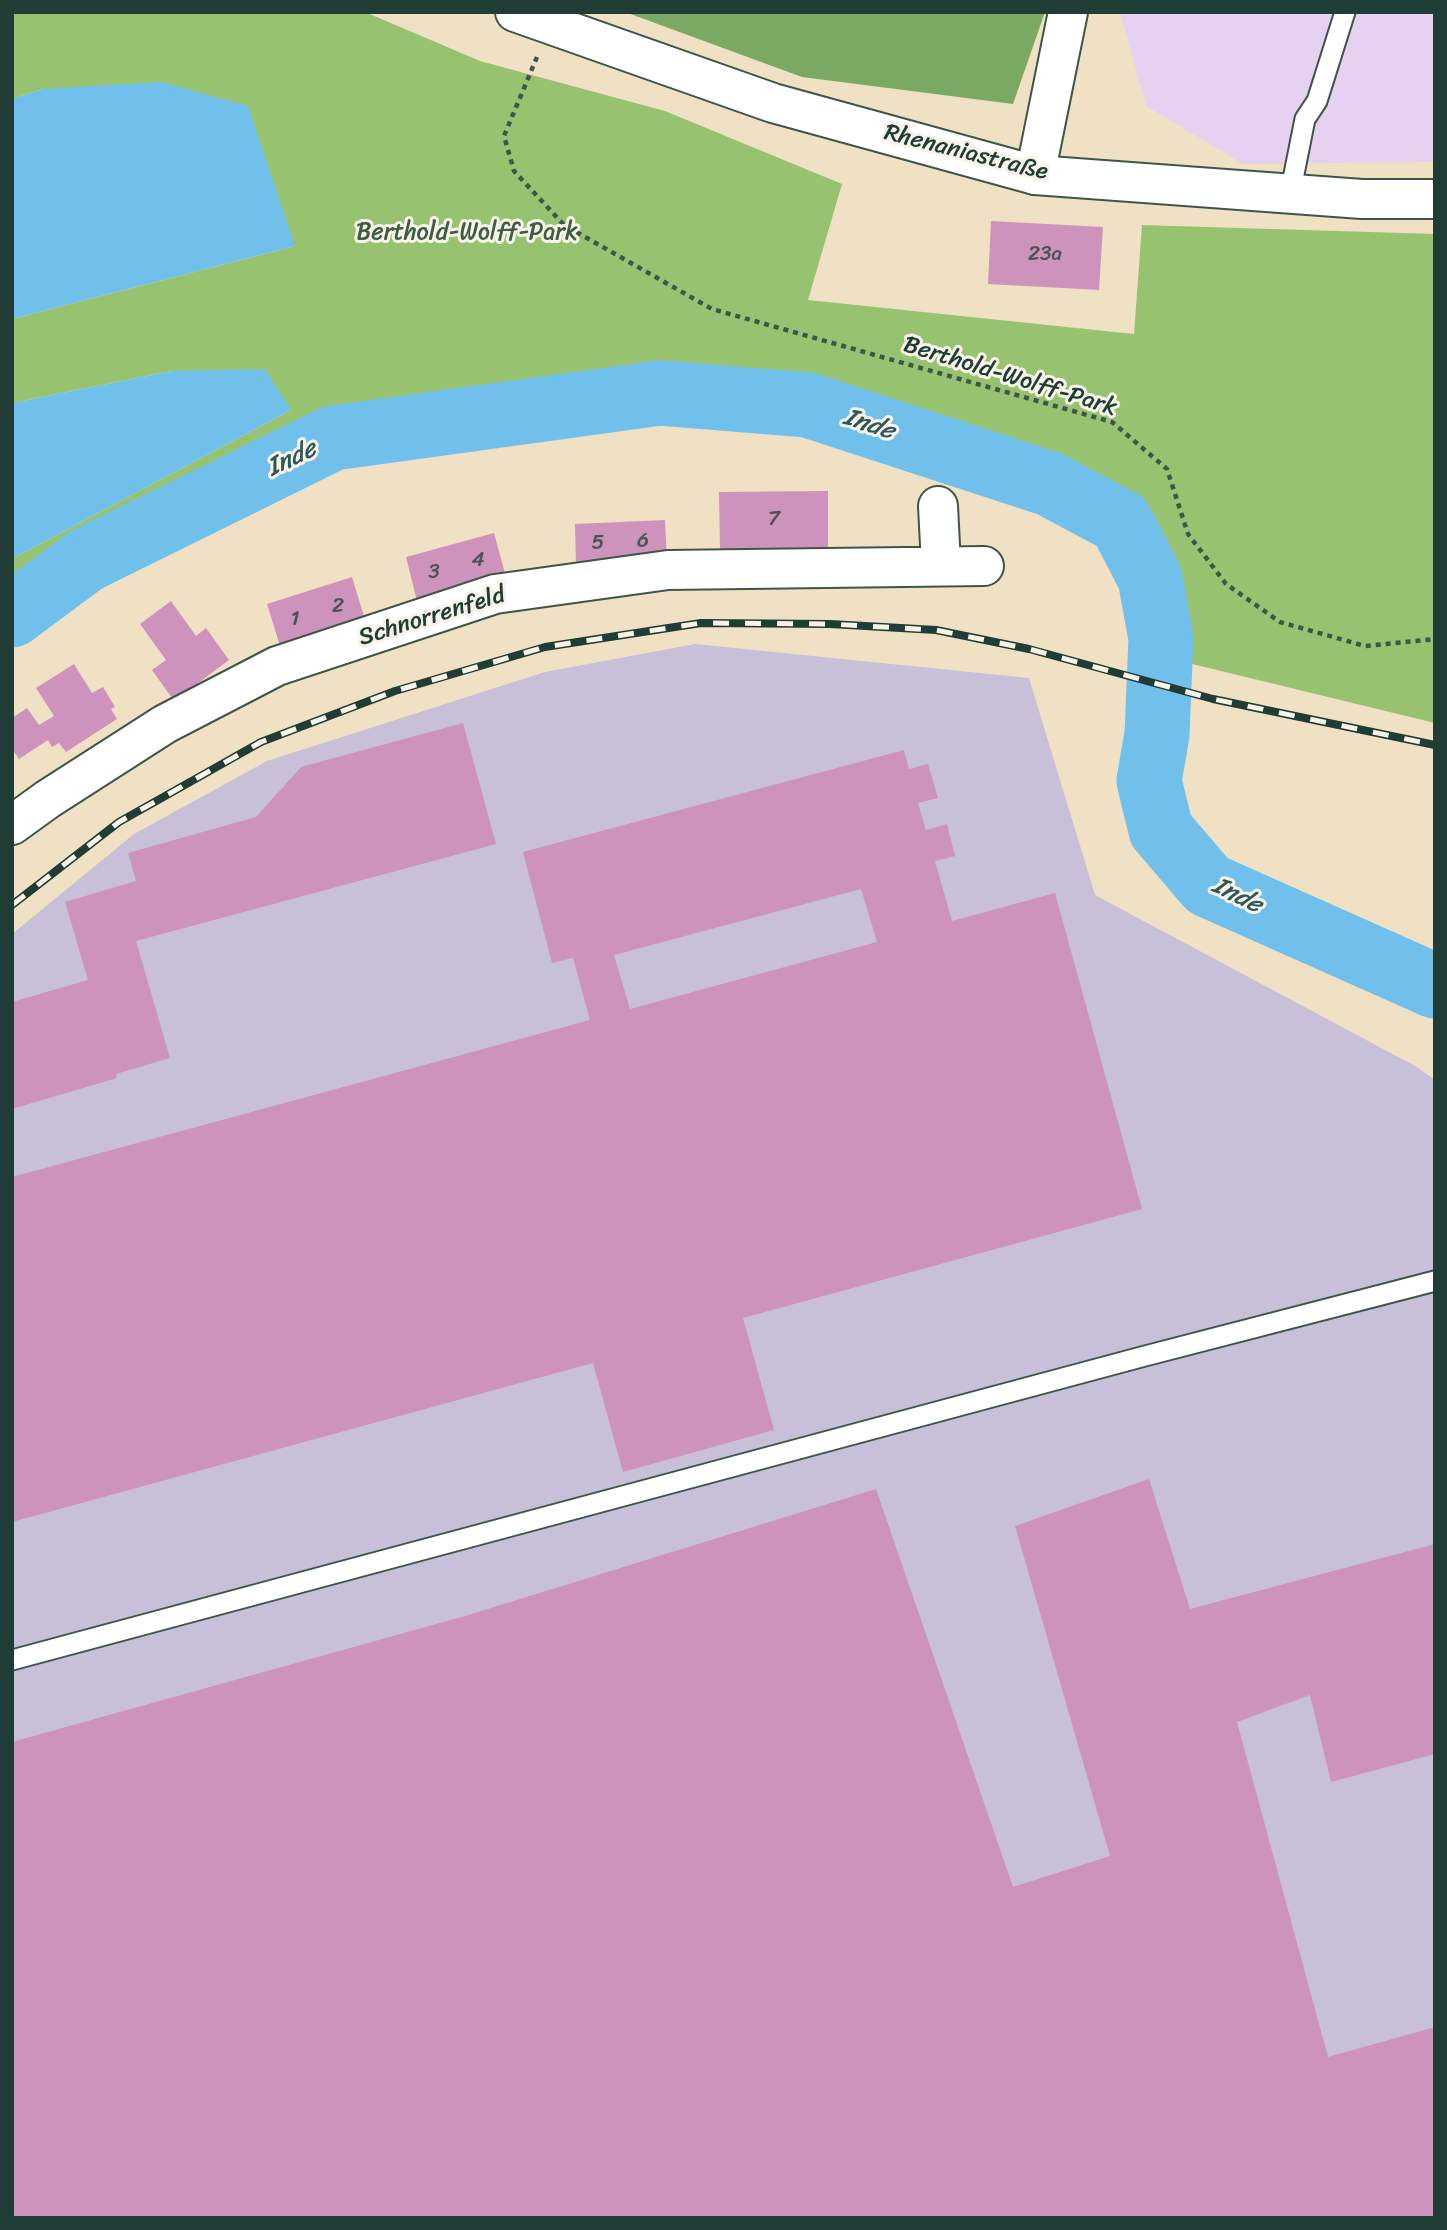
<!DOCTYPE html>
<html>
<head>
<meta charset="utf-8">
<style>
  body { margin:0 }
  #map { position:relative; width:1447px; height:2230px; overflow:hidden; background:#f1e1c4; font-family:Sriracha,sans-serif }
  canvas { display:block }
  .frame { position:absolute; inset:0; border:14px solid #1f3d34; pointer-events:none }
</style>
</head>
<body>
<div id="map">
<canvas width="1447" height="2230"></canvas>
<div class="frame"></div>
</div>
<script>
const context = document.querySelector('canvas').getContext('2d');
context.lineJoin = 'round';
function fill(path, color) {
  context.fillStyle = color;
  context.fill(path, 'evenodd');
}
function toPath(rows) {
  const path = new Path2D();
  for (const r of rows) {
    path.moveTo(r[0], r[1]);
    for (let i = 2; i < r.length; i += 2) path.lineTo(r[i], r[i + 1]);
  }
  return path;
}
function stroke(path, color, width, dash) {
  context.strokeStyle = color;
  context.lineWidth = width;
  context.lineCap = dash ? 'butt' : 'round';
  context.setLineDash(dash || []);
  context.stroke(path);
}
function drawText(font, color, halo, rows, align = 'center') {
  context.font = font + ' Sriracha,sans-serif';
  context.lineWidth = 6;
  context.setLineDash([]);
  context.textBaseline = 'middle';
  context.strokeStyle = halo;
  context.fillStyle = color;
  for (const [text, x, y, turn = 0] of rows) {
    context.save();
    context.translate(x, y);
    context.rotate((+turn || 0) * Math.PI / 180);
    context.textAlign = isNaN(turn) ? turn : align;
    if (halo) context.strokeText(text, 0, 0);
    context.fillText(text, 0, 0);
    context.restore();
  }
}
const built = toPath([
  [1120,12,1435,12,1435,162,1243,164,1146,106]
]);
const industrial = toPath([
  [695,644,1029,678,1095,895,1415,1066,1435,1080,1435,2218,12,2218,12,934,134,834,267,761,545,672]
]);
const green = toPath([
  [12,12,365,12,480,61,665,111,842,184,808,300,1134,334,1142,225,1435,234,1435,723,1188,663,1154,543,1110,490,871,396,746,379,594,386,339,423,247,460,109,532,12,597,12,559,291,410,172,371,12,403,12,319,295,246,43,89,12,99]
]);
const forest = toPath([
  [625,12,1045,12,1013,104,802,77]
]);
const water = toPath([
  [161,82,248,106,295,246,12,319,12,99,43,89],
  [265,369,291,410,12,559,12,403,172,371]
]);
const river = toPath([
  [12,615,86,560,333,438,660,393,808,405,1050,484,1121,522,1150,578,1161,638,1157,734,1149,781,1161,830,1208,885,1435,986]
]);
const building = toPath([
  [991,221,1103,227,1099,290,988,284],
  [828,491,828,549,720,550,719,492],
  [665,520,667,562,576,567,575,524],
  [494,533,506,577,417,601,406,557],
  [352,577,366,623,281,649,267,604],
  [171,601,196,636,206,628,229,660,174,701,152,670,166,660,140,624],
  [74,664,92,693,103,687,115,707,111,709,117,719,66,752,59,743,52,747,48,740,19,759,12,749,12,718,27,708,39,725,54,716,36,688],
  [463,723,496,844,136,941,170,1058,116,1074,117,1078,12,1109,12,1002,88,980,65,902,136,881,128,853,256,817,301,767],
  [904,750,909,769,928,764,938,798,918,803,926,830,947,824,955,856,935,861,952,921,1055,893,1142,1209,743,1318,774,1430,623,1472,593,1363,12,1522,12,1177,590,1020,573,958,552,963,523,852],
  [861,889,877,942,630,1009,614,955],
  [1149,1479,1190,1609,1435,1544,1435,1754,1331,1782,1310,1695,1237,1722,1328,2057,1435,2027,1435,2218,12,2218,12,1742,465,1616,876,1489,1013,1887,1110,1856,1015,1526]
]);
const path = toPath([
  [537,57,504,136,514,171,564,225,712,309,1112,422,1167,469,1188,534,1226,584,1280,622,1365,646,1435,639]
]);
const service = toPath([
  [1290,194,1305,119,1317,101,1345,12],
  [12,1660,1145,1356,1435,1281]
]);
const minor = toPath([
  [1035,175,1068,12],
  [938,506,941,565],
  [12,825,48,799,165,724,277,666,495,594,668,570,984,566]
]);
const secondary = toPath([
  [515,12,773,103,1035,175,1362,199,1435,199]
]);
const rail = toPath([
  [12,905,119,822,261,742,395,691,545,647,701,623,830,624,936,630,1029,649,1213,699,1435,745]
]);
const numberNames = [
  ["23a",1045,255],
  ["7",774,520],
  ["6",643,542],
  ["5",598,544],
  ["4",478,561],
  ["3",434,573],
  ["2",338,607],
  ["1",295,620]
];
const streetNames = [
  ["Rhenaniastraße",966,153,14],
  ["Berthold-Wolff-Park",1010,377,17],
  ["Schnorrenfeld",432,617,-17]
];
const parkNames = [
  ["Berthold-Wolff-Park",467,233]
];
const waterNames = [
  ["Inde",869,425,18],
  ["Inde",292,459,-26],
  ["Inde",1237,896,26]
];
fill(built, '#e6d2f0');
fill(industrial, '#c8bfd8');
fill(green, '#97c371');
fill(forest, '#79a963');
fill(water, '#70c0eb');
stroke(river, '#70c0eb', 65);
fill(building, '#ce93bc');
stroke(service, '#3e564a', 23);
stroke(minor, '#3e564a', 42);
stroke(secondary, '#3e564a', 42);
stroke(path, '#3e564a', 4.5, [5, 5]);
stroke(service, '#fff', 19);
stroke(minor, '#fff', 38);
stroke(secondary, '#fff', 38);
stroke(rail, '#1f3d34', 8);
stroke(rail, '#f7f3e8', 5, [16]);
drawText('21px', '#4b5256', null, numberNames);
drawText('24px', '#1f3d34', '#f7f3e8', streetNames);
drawText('24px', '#3d5e43', '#f7f3e8', parkNames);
drawText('italic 26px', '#2f5759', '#f7f3e8', waterNames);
</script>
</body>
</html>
